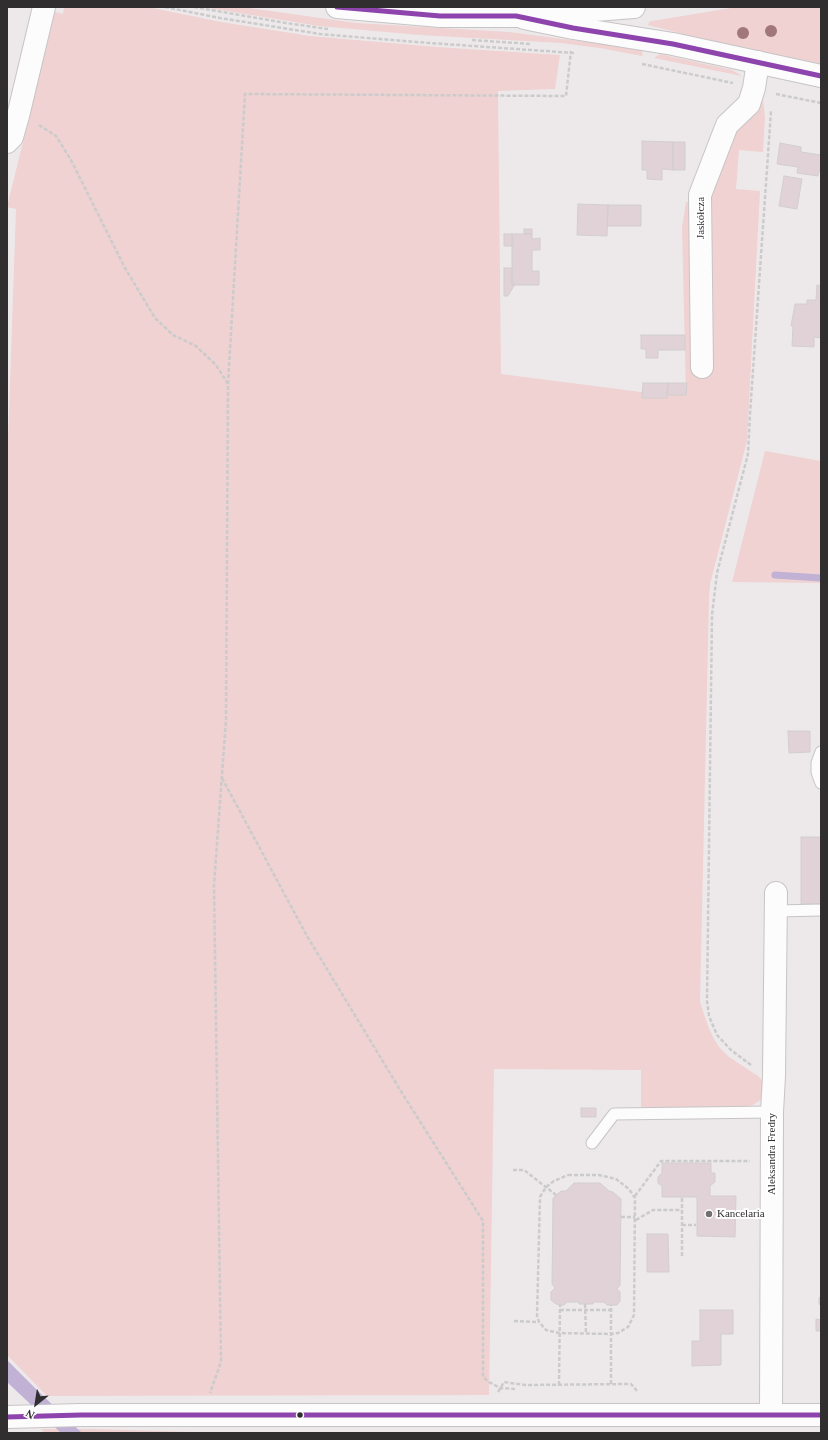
<!DOCTYPE html>
<html>
<head>
<meta charset="utf-8">
<style>
  body { margin:0 }
  #map { position:relative; width:828px; height:1440px; overflow:hidden; background:#ede9eb; font-family:"Times New Roman",serif }
  canvas { display:block }
  .frame { position:absolute; inset:0; border:8px solid #312e30; pointer-events:none }
  .north { position:absolute; left:16px; top:1384px; width:40px; height:40px; -webkit-text-stroke:3px #fff; paint-order:stroke; rotate:210deg; font-size:11px; font-weight:700; line-height:16px; text-align:center; color:#312e30 }
  .north::after { content:''; display:block; margin:auto; width:14px; height:18px; background:#312e30; clip-path:polygon(50% 0,100% 100%,50% 72%,0 100%) }
</style>
</head>
<body>
<div id="map">
<canvas width="828" height="1440"></canvas>
<div class="frame"></div>
<div class="north">N</div>
</div>
<script>
const context = document.querySelector('canvas').getContext('2d');
context.lineJoin = 'round';
function fill(path, color) {
  context.fillStyle = color;
  context.fill(path, 'evenodd');
}
function toPath(rows) {
  const path = new Path2D();
  for (const r of rows) {
    path.moveTo(r[0], r[1]);
    for (let i = 2; i < r.length; i += 2) path.lineTo(r[i], r[i + 1]);
  }
  return path;
}
function stroke(path, color, width, dash) {
  context.strokeStyle = color;
  context.lineWidth = width;
  context.lineCap = dash ? 'butt' : 'round';
  context.setLineDash(dash || []);
  context.stroke(path);
}
function drawText(font, color, halo, rows, align = 'center') {
  context.font = font + ' "Times New Roman",serif';
  context.lineWidth = 4;
  context.setLineDash([]);
  context.textBaseline = 'middle';
  context.strokeStyle = halo;
  context.fillStyle = color;
  for (const [text, x, y, turn = 0] of rows) {
    context.save();
    context.translate(x, y);
    context.rotate((+turn || 0) * Math.PI / 180);
    context.textAlign = isNaN(turn) ? turn : align;
    if (halo) context.strokeText(text, 0, 0);
    context.fillText(text, 0, 0);
    context.restore();
  }
}
const green = toPath([
  [64,7,148,7,221,22,310,36,437,47,560,55,555,89,498,91,501,374,641,392,686,395,682,227,686,202,700,203,726,137,761,95,763,100,765,117,763,152,739,150,736,189,760,191,747,441,710,584,709,598,700,1002,708,1026,714,1039,719,1047,729,1057,758,1076,765,1083,762,1099,753,1105,748,1106,641,1108,641,1070,494,1069,489,1395,47,1396,7,1355,7,470,16,209,7,207,55,12,63,14],
  [203,7,242,7,356,23,509,32,640,49,643,54,642,56,600,48,561,43,420,35,319,26],
  [737,7,821,7,821,64,691,36,648,25,649,22,652,21],
  [660,54,732,70,742,76,654,58],
  [765,451,821,461,821,583,732,582],
  [41,1429,93,1429,224,1433,45,1433]
]);
const water = toPath([
  [7,1360,36,1389,82,1433,61,1433,7,1382]
]);
const stream = toPath([
  [775,575,821,578]
]);
const building = toPath([
  [642,141,673,142,673,170,662,169,662,180,647,179,647,170,642,170,642,141],
  [673,142,685,142,685,170,673,170,673,142],
  [780,143,801,147,801,152,821,155,821,171,819,171,818,176,797,173,798,167,777,164,780,143],
  [784,176,802,179,797,209,779,206,784,176],
  [578,204,608,205,607,236,577,235,578,204],
  [608,205,641,205,641,226,607,226,608,205],
  [524,229,532,229,532,234,524,234,524,229],
  [504,234,512,234,513,246,504,246,504,234],
  [512,234,532,234,532,239,540,238,540,250,532,250,532,271,539,271,539,285,512,285,512,234],
  [504,268,512,268,512,285,515,284,508,296,504,296,504,268],
  [817,285,821,286,821,338,814,337,814,347,792,346,793,326,791,326,795,304,807,304,807,300,816,300,817,285],
  [641,335,685,335,685,350,658,350,658,358,646,358,646,349,641,349,641,335],
  [643,383,668,383,667,398,642,398,643,383],
  [668,383,687,383,686,395,667,395,668,383],
  [788,731,810,731,810,752,789,753,788,731],
  [801,837,821,837,821,904,801,904,801,837],
  [581,1108,596,1108,596,1117,581,1117,581,1108],
  [662,1163,711,1163,711,1173,715,1173,715,1182,710,1186,710,1196,736,1196,735,1237,697,1236,697,1197,662,1197,662,1186,658,1183,658,1177,662,1173,662,1163],
  [574,1183,600,1183,609,1191,613,1192,621,1199,620,1285,617,1289,620,1292,620,1301,617,1305,607,1305,604,1302,593,1302,593,1304,579,1304,579,1302,567,1302,564,1305,560,1305,556,1304,551,1300,551,1292,555,1288,552,1284,553,1198,561,1191,566,1191,574,1183],
  [647,1234,668,1234,669,1272,647,1272,647,1234],
  [821,1296,821,1339,821,1331,816,1331,816,1319,821,1320,821,1306,819,1304,819,1298,821,1296],
  [700,1310,733,1310,733,1334,721,1334,721,1365,692,1366,692,1341,700,1341,700,1310]
]);
const path = toPath([
  [165,7,220,18,320,34,416,42,574,53],
  [194,7,286,23,328,29],
  [472,40,531,44],
  [642,64,733,83],
  [776,94,821,103],
  [39,125,56,136,71,160,125,268,155,318,173,335,196,346,216,365,228,384,226,720,214,885,221,1362,210,1393],
  [228,384,245,94,566,96,571,51],
  [222,778,307,936,402,1093,483,1221,483,1377,489,1382,500,1388,515,1389],
  [751,1065,731,1050,717,1035,709,1016,707,1001,712,615,717,573,748,454,750,414,771,111],
  [513,1170,524,1170,556,1195],
  [568,1175,599,1175,616,1179,629,1189,635,1198,634,1315,628,1327,618,1333,611,1334,559,1333,546,1330,539,1322,537,1316,540,1197,546,1187,554,1181,568,1175],
  [635,1196,661,1161,750,1161],
  [621,1217,635,1217],
  [636,1220,653,1210,682,1210],
  [682,1225,696,1225],
  [682,1256,682,1197],
  [585,1304,586,1334],
  [560,1310,611,1310],
  [514,1321,539,1322],
  [611,1384,611,1305],
  [559,1385,560,1305],
  [498,1392,504,1382,525,1385,631,1384,638,1392]
]);
const lane = toPath([
  [821,752,817,763,817,772,821,783],
  [776,911,821,910],
  [592,1143,614,1114,772,1112]
]);
const street = toPath([
  [7,142,12,137,18,116,44,7],
  [702,367,700,195,727,125,749,104,754,88,758,62],
  [771,1415,772,1112,774,1076,776,893],
  [7,1417,81,1415,821,1415]
]);
const secondary = toPath([
  [524,18,573,28,673,44,821,76]
]);
const primary = toPath([
  [337,7,440,16,516,16,634,7]
]);
const bus1 = toPath([
  [337,7,440,16,516,16,573,28,673,44,821,76],
  [7,1417,81,1415,821,1415]
]);
const trees = [
  [771,31],
  [743,33]
];
const markers = [
  [709,1214,4,"#736f71"],
  [300,1415,3.5,"#312e30"]
];
const streetNames = [
  ["Jaskółcza",701,218,-90],
  ["Aleksandra Fredry",772,1154,-90]
];
const poiNames = [
  ["Kancelaria",717,1214]
];
fill(green, '#efd2d1');
fill(water, '#c0b1d5');
stroke(stream, '#c0b1d5', 7);
fill(building, '#e0d2d6');
stroke(building, '#d2ced0', 1);
stroke(lane, '#c7c4c6', 13);
stroke(street, '#c7c4c6', 24);
stroke(secondary, '#c7c4c6', 24);
stroke(primary, '#c7c4c6', 24);
stroke(path, '#cccbcb', 2.5, [4, 2]);
stroke(lane, '#fcfcfc', 11);
stroke(street, '#fcfcfc', 22);
stroke(secondary, '#fcfcfc', 22);
stroke(primary, '#fcfcfc', 22);
stroke(bus1, '#8e44ad', 5);
context.fillStyle = '#a17779';
for (const [x, y] of trees) {
  context.beginPath();
  context.arc(x, y, 6, 0, 2 * Math.PI);
  context.fill();
}
for (const [x, y, r, color] of markers) {
  const dot = new Path2D();
  dot.arc(x, y, r, 0, 2 * Math.PI);
  context.fillStyle = color;
  context.fill(dot);
  stroke(dot, '#fff', 1.5);
}
drawText('11px', '#312e30', '#fff', streetNames);
drawText('11px', '#312e30', '#fff', poiNames, 'left');
</script>
</body>
</html>
